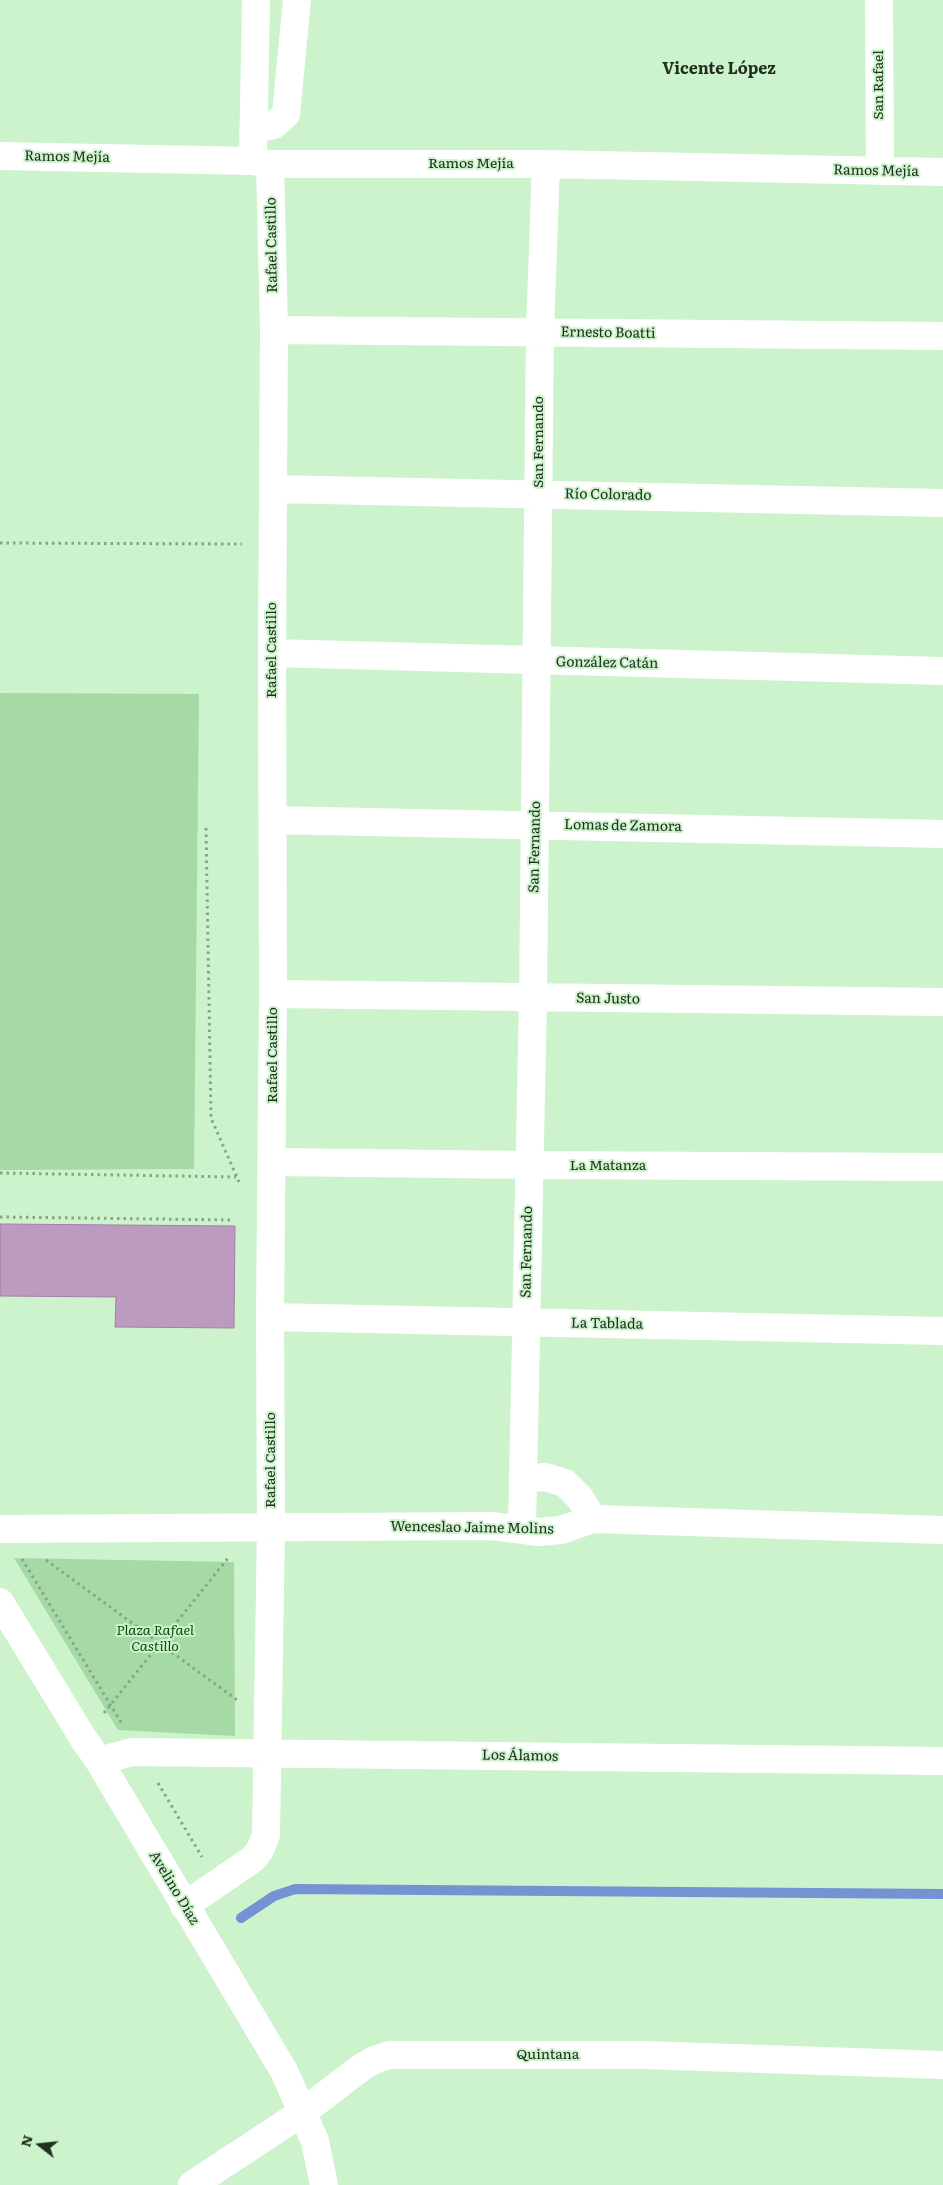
<!DOCTYPE html>
<html>
<head>
<meta charset="utf-8">
<style>
  body { margin:0 }
  #map { position:relative; width:943px; height:2185px; overflow:hidden; background:#cdf3cc; font-family:Literata,serif }
  canvas { display:block }
  .north { position:absolute; left:15px; top:2120px; width:50px; height:50px; -webkit-text-stroke:4px #cdf3cc; paint-order:stroke; rotate:286deg; font-size:14px; font-weight:700; line-height:20px; text-align:center; color:#202f20 }
  .north::after { content:''; display:block; margin:auto; width:18px; height:22px; background:#202f20; clip-path:polygon(50% 0,100% 100%,50% 72%,0 100%) }
</style>
</head>
<body>
<div id="map">
<canvas width="943" height="2185"></canvas>
<div class="north">N</div>
</div>
<script>
const context = document.querySelector('canvas').getContext('2d');
context.lineJoin = 'round';
function fill(path, color) {
  context.fillStyle = color;
  context.fill(path, 'evenodd');
}
function toPath(rows) {
  const path = new Path2D();
  for (const r of rows) {
    path.moveTo(r[0], r[1]);
    for (let i = 2; i < r.length; i += 2) path.lineTo(r[i], r[i + 1]);
  }
  return path;
}
function stroke(path, color, width, dash) {
  context.strokeStyle = color;
  context.lineWidth = width;
  context.lineCap = dash ? 'butt' : 'round';
  context.setLineDash(dash || []);
  context.stroke(path);
}
function drawText(font, color, halo, rows, align = 'center') {
  context.font = font + ' Literata,serif';
  context.lineWidth = 4;
  context.setLineDash([]);
  context.textBaseline = 'middle';
  context.strokeStyle = halo;
  context.fillStyle = color;
  for (const [text, x, y, turn = 0] of rows) {
    context.save();
    context.translate(x, y);
    context.rotate((+turn || 0) * Math.PI / 180);
    context.textAlign = isNaN(turn) ? turn : align;
    if (halo) context.strokeText(text, 0, 0);
    context.fillText(text, 0, 0);
    context.restore();
  }
}
const green = toPath([
  [0,693,199,694,194,1169,0,1170],
  [14,1558,234,1562,235,1736,118,1730]
]);
const stream = toPath([
  [241,1918,274,1896,295,1889,943,1894]
]);
const building = toPath([
  [0,1224,235,1226,234,1328,115,1327,116,1297,0,1296,0,1224]
]);
const path = toPath([
  [0,543,242,544],
  [206,828,211,1118,239,1182],
  [0,1173,236,1177],
  [0,1217,233,1220],
  [22,1559,122,1724],
  [46,1560,237,1700],
  [104,1713,228,1558],
  [158,1783,202,1857]
]);
const minor = toPath([
  [879,0,880,171],
  [253,130,274,125,286,114,297,0],
  [0,156,253,161,270,164,546,164,943,172],
  [253,161,256,0],
  [274,330,943,336],
  [273,489,943,503],
  [272,653,943,671],
  [273,820,943,834],
  [273,994,943,1002],
  [272,1162,529,1165,943,1167],
  [270,1317,943,1331],
  [523,1479,545,1477,565,1483,580,1498,593,1519],
  [0,1529,492,1526,539,1532,561,1530,593,1519,943,1530],
  [522,1529,533,998,540,332,546,164],
  [0,1602,83,1738,99,1761,284,2071,315,2141,324,2185],
  [99,1761,132,1752,943,1761],
  [184,1906,253,1859,260,1850,266,1835,271,1526,270,1317,273,994,272,653,274,330,270,164],
  [192,2185,303,2112,362,2067,374,2060,389,2055,643,2055,943,2065]
]);
const streetNames = [
  ["San Rafael",879,85,-90],
  ["Ramos Mejía",67,157,1],
  ["Ramos Mejía",471,164],
  ["Ramos Mejía",876,171,1],
  ["Rafael Castillo",272,245,-91],
  ["Ernesto Boatti",608,333,1],
  ["San Fernando",539,442,-90],
  ["Río Colorado",608,495,1],
  ["Rafael Castillo",272,650,-90],
  ["González Catán",607,663,1],
  ["Lomas de Zamora",623,826,1],
  ["San Fernando",535,847,-89],
  ["San Justo",608,999,1],
  ["Rafael Castillo",273,1055,-90],
  ["La Matanza",608,1166],
  ["San Fernando",527,1252,-89],
  ["La Tablada",607,1324,1],
  ["Rafael Castillo",271,1460,-90],
  ["Wenceslao Jaime Molins",472,1528,1],
  ["Los Álamos",520,1756,1],
  ["Avelino Díaz",174,1888,59],
  ["Quintana",548,2055]
];
const parkNames = [
  ["Plaza Rafael",155,1631],
  ["Castillo",155,1647]
];
const quarterNames = [
  ["Vicente López",719,69]
];
fill(green, '#a5d9a5');
stroke(stream, '#7593d2', 10);
fill(building, '#bd9abf');
stroke(building, '#a280a4', 1);
stroke(path, '#87a487', 3, [2.5, 4]);
stroke(minor, '#fff', 28);
drawText('14px', '#202f20', '#cdf3cc', streetNames);
drawText('italic 14px', '#0d4a14', '#cdf3cc', parkNames);
drawText('bold 16px', '#202f20', '#cdf3cc', quarterNames);
</script>
</body>
</html>
